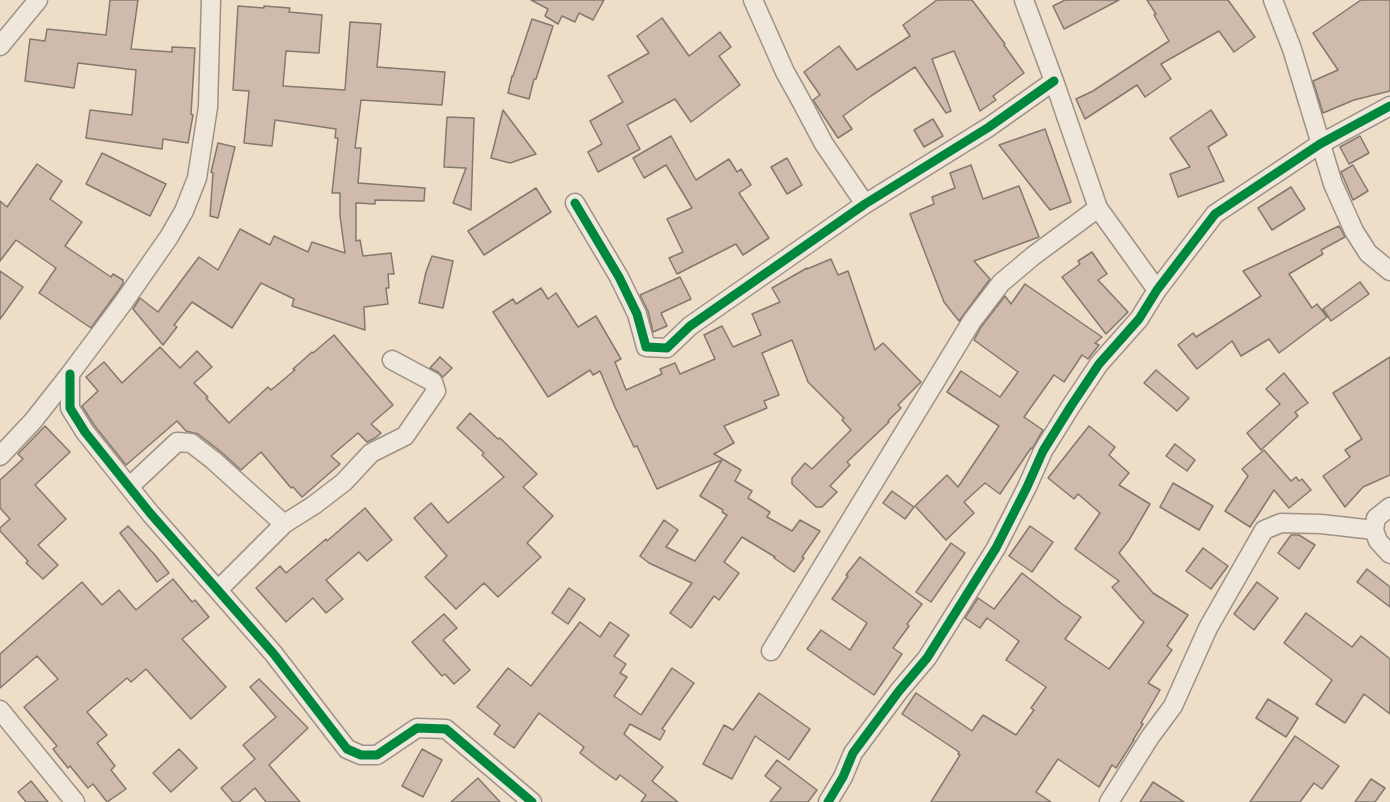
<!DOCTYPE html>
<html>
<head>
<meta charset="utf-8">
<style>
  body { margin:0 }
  canvas { display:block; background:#eeddc7 }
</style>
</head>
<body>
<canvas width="1390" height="802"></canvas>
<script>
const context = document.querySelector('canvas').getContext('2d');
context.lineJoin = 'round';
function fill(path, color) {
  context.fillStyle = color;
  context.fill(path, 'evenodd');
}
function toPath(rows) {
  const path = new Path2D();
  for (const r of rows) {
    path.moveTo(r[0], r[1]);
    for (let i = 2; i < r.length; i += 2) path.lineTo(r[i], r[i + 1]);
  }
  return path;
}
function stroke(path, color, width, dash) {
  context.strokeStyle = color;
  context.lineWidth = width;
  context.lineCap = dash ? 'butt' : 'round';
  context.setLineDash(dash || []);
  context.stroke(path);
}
const building = toPath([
  [110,0,138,0,131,49,172,52,172,47,195,48,191,114,193,115,188,143,163,139,162,149,86,138,90,110,132,115,136,70,78,63,74,88,25,81,30,39,45,41,47,29,106,35,110,0],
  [531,0,604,0,593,20,579,13,575,22,562,16,558,24,545,16,548,9,531,0],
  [937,0,972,0,1005,44,1004,45,1024,73,993,96,996,100,980,111,954,51,932,59,951,111,946,113,915,67,871,96,843,116,852,129,838,138,813,100,820,95,804,72,839,46,857,70,910,36,903,25,937,0],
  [1065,0,1119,0,1064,29,1053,6,1065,0],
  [1147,0,1228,0,1255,37,1234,52,1219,31,1161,64,1171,79,1145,97,1137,85,1085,119,1076,99,1093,91,1169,41,1154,15,1156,14,1147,0],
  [1361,0,1390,0,1390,91,1354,100,1323,113,1313,81,1338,70,1313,33,1361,0],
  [238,6,264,8,264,6,290,8,289,12,322,15,319,53,286,51,283,86,345,90,350,22,381,24,377,67,445,72,442,105,361,100,355,148,361,148,358,183,425,188,424,201,375,200,375,204,356,203,356,241,360,240,363,256,391,253,394,274,388,274,389,288,386,288,388,304,364,307,365,330,292,306,294,299,261,283,232,328,192,302,174,325,177,327,163,345,133,309,140,298,158,312,199,257,218,270,240,229,270,245,274,236,308,252,312,242,345,253,340,216,340,193,332,193,338,138,335,138,336,129,275,120,272,146,244,143,249,91,233,90,238,6],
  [662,18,689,56,720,32,731,47,719,56,740,85,691,122,675,99,627,125,640,149,598,172,588,152,602,144,590,121,623,102,608,76,649,53,637,36,662,18],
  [532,19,553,26,536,79,534,79,529,99,508,93,512,76,513,76,532,19],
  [503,110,536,154,510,163,491,158,503,110],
  [1211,110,1227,135,1208,147,1224,181,1178,197,1170,174,1190,167,1170,138,1211,110],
  [447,117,474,118,471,210,453,203,466,168,444,167,447,117],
  [933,119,943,136,924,147,914,130,933,119],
  [1045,129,1071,202,1050,210,999,145,1045,129],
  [671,136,696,180,729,159,737,172,741,169,751,185,739,193,769,238,743,255,736,244,677,274,669,258,683,252,667,219,692,208,666,165,644,178,633,158,671,136],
  [1360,136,1369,153,1349,164,1340,147,1360,136],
  [218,143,235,147,218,218,210,216,213,173,211,172,218,143],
  [102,153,166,184,150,216,86,184,102,153],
  [787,158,802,185,787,194,771,167,787,158],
  [37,164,62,181,50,199,82,222,65,246,111,277,113,274,123,280,123,284,91,328,39,293,56,268,16,240,0,261,0,201,7,207,37,164],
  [971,165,983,199,1019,186,1039,237,974,261,990,279,959,321,944,302,910,214,934,204,932,197,955,188,950,173,971,165],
  [1353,165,1368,191,1353,200,1341,172,1353,165],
  [1291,187,1305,209,1272,230,1258,208,1291,187],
  [536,188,551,212,484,255,468,231,536,188],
  [1339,226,1345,237,1321,250,1323,254,1289,274,1312,308,1317,304,1327,317,1279,353,1269,339,1241,356,1232,341,1197,369,1178,345,1193,333,1196,337,1261,296,1243,271,1339,226],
  [1092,252,1107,274,1098,280,1128,312,1106,334,1062,277,1080,264,1078,261,1092,252],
  [432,256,453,261,443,308,419,303,426,272,432,256],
  [831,259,838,275,848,271,875,350,883,343,921,382,898,405,901,408,888,421,889,422,847,462,850,465,830,486,837,492,822,507,816,507,792,484,792,478,805,463,812,469,851,430,842,420,844,418,808,382,792,340,762,353,779,395,764,401,767,408,724,426,734,443,714,454,741,470,735,481,752,491,748,498,770,512,767,517,792,531,800,520,820,531,802,557,804,558,794,572,774,558,775,557,742,537,724,562,739,573,719,600,714,596,691,628,670,613,692,583,649,563,640,556,664,520,678,530,666,547,695,561,727,515,722,512,723,510,700,496,722,460,657,489,637,446,634,447,615,407,600,371,593,375,590,370,548,397,493,312,513,299,516,304,541,288,548,299,556,293,578,327,596,316,621,359,615,362,626,390,662,374,660,369,675,363,680,374,715,359,704,335,722,326,733,347,761,335,752,314,780,302,772,288,807,268,807,269,831,259],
  [0,271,23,287,0,319,0,271],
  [680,277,691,299,661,313,667,326,653,332,648,311,640,295,680,277],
  [1360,282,1369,294,1331,321,1323,309,1360,282],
  [1025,284,1102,337,1095,343,1099,345,1088,359,1082,355,1064,382,1054,375,1024,417,1043,430,1032,449,1031,448,1000,494,985,483,964,502,974,513,946,540,915,506,947,475,958,487,999,426,947,392,961,371,1000,397,1018,372,974,340,981,327,1005,296,1011,304,1025,284],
  [334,335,393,405,371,424,381,433,375,438,367,442,358,433,331,456,340,464,302,497,293,487,291,488,261,452,241,470,220,451,198,434,186,431,177,421,126,465,94,425,82,406,98,391,86,377,104,362,122,383,160,347,180,368,197,351,212,367,194,383,208,397,206,398,229,423,268,387,271,390,295,370,293,369,312,352,313,353,334,335],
  [440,357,452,368,443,377,438,372,430,368,440,357],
  [1390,357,1390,475,1363,487,1345,507,1323,476,1350,457,1345,450,1362,439,1333,393,1390,357],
  [1156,370,1189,398,1177,411,1144,383,1156,370],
  [1284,373,1308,403,1295,412,1298,416,1261,450,1247,433,1280,404,1266,389,1284,373],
  [470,413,498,439,500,438,537,474,523,487,553,516,527,543,541,557,498,597,484,583,456,609,425,577,447,556,414,518,431,503,448,523,504,477,482,455,484,453,457,428,470,413],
  [45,426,70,452,35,485,66,519,38,545,58,565,43,579,26,563,28,561,0,531,0,528,10,519,0,508,0,480,23,459,18,454,45,426],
  [1089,426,1115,447,1109,455,1129,473,1119,485,1150,504,1129,540,1119,553,1153,593,1188,615,1167,646,1172,650,1148,683,1160,690,1141,723,1143,724,1133,740,1134,740,1116,768,1112,765,1099,787,1058,759,1036,792,1051,802,931,802,960,755,958,754,959,752,902,714,916,693,972,731,983,715,1016,735,1034,710,1031,708,1046,687,1006,660,1019,641,987,618,980,628,965,618,978,598,994,609,1022,573,1062,604,1081,617,1065,639,1109,669,1144,622,1140,619,1112,587,1119,581,1075,549,1100,513,1078,494,1074,499,1048,478,1089,426],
  [1175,444,1195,460,1187,471,1166,456,1175,444],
  [1264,450,1291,481,1296,477,1299,481,1302,479,1311,490,1289,508,1274,490,1250,527,1225,511,1248,476,1242,469,1264,450],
  [1173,483,1213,506,1199,530,1160,507,1173,483],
  [892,491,914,507,905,519,883,503,892,491],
  [365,508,392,540,367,561,359,552,326,580,343,599,326,613,313,598,286,622,256,588,280,566,286,573,326,539,327,541,365,508],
  [128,526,155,555,169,573,157,582,120,533,128,526],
  [1030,526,1053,542,1032,572,1009,556,1030,526],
  [1291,535,1299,535,1315,545,1299,569,1278,553,1291,535],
  [951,543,965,553,931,602,916,592,951,543],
  [1203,548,1228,566,1211,589,1186,571,1203,548],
  [860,557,922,604,907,624,909,626,893,648,902,654,874,695,807,649,821,630,850,650,867,623,832,599,848,576,846,575,860,557],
  [1367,569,1390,587,1390,607,1357,582,1367,569],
  [173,579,192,602,195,600,209,617,182,639,226,687,191,719,146,669,131,682,127,678,87,712,107,735,97,743,115,766,111,770,126,789,107,802,93,784,88,788,70,766,68,768,53,749,57,746,24,707,58,679,37,656,0,688,0,654,82,582,102,605,119,590,136,610,173,579],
  [1257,582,1278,598,1254,630,1234,614,1257,582],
  [569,588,585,599,568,624,552,613,569,588],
  [1306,613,1352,647,1361,636,1390,659,1390,714,1364,694,1345,723,1316,704,1332,680,1284,643,1306,613],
  [444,614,457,628,443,640,470,670,454,684,445,674,442,676,412,642,444,614],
  [580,622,600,637,610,622,629,635,614,656,626,664,620,673,627,677,614,696,641,715,672,668,694,683,662,729,665,731,660,740,630,724,624,734,663,767,652,781,678,802,641,802,646,795,620,775,616,780,602,770,580,753,584,747,539,713,514,748,494,734,500,725,477,707,508,668,531,686,580,622],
  [259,679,308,728,269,765,300,802,266,802,255,788,239,802,233,802,221,788,255,759,243,745,276,717,250,687,259,679],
  [759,693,810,729,789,760,755,736,732,779,703,764,724,725,733,730,759,693],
  [1268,699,1298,718,1286,737,1256,718,1268,699],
  [1295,736,1339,766,1322,789,1314,783,1300,802,1250,802,1295,736],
  [179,749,197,768,171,792,153,773,179,749],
  [422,749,442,760,423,797,402,786,422,749],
  [777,760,817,790,808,802,770,802,781,788,765,776,777,760],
  [478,778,500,802,451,802,478,778],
  [1371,779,1385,788,1375,802,1355,802,1371,779],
  [31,781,48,802,26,802,18,792,31,781],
  [1153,782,1184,802,1140,802,1153,782]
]);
const street = toPath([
  [753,0,785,72,799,97,824,144,865,204],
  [1024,0,1054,81,1098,208,1157,290],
  [1273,0,1292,49,1333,184,1354,231,1368,253,1390,271],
  [0,46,38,0],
  [575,203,619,277,637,314,646,347,667,348,690,326,865,204,989,127,1054,81],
  [70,374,70,408,85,432,150,513,273,653,347,749,361,755,377,755,417,728,446,729,532,802],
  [0,456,33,421,70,374,123,303,169,237,184,211,197,178,208,107,211,0],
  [129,487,177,442,191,443,213,460,284,524],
  [1390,507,1376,518,1374,530,1378,541,1390,554],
  [218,590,284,524,314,505,344,482,371,453,405,436,436,391,433,382,392,360],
  [771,651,972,321,1001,283,1033,256,1098,208],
  [0,710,75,802],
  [828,802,843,777,853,753,899,691,927,658,996,548,1027,487,1043,451,1071,406,1099,364,1139,319,1157,290,1215,214,1320,144,1390,106],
  [1109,802,1150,737,1173,706,1208,628,1264,530,1281,523,1321,524,1374,530]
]);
const cycleway = toPath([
  [575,203,619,277,637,314,646,347,667,348,690,326,865,204,989,127,1054,81],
  [70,374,70,408,85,432,150,513,273,653,347,749,361,755,377,755,417,728,446,729,532,802],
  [828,802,843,777,853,753,899,691,927,658,996,548,1027,487,1043,451,1071,406,1099,364,1139,319,1157,290,1215,214,1320,144,1390,106]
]);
fill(building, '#d0baac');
stroke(building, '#83796e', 1.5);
stroke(street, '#9d9285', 21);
stroke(street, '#efe7dc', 18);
stroke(cycleway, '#00873e', 9);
</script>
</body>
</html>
